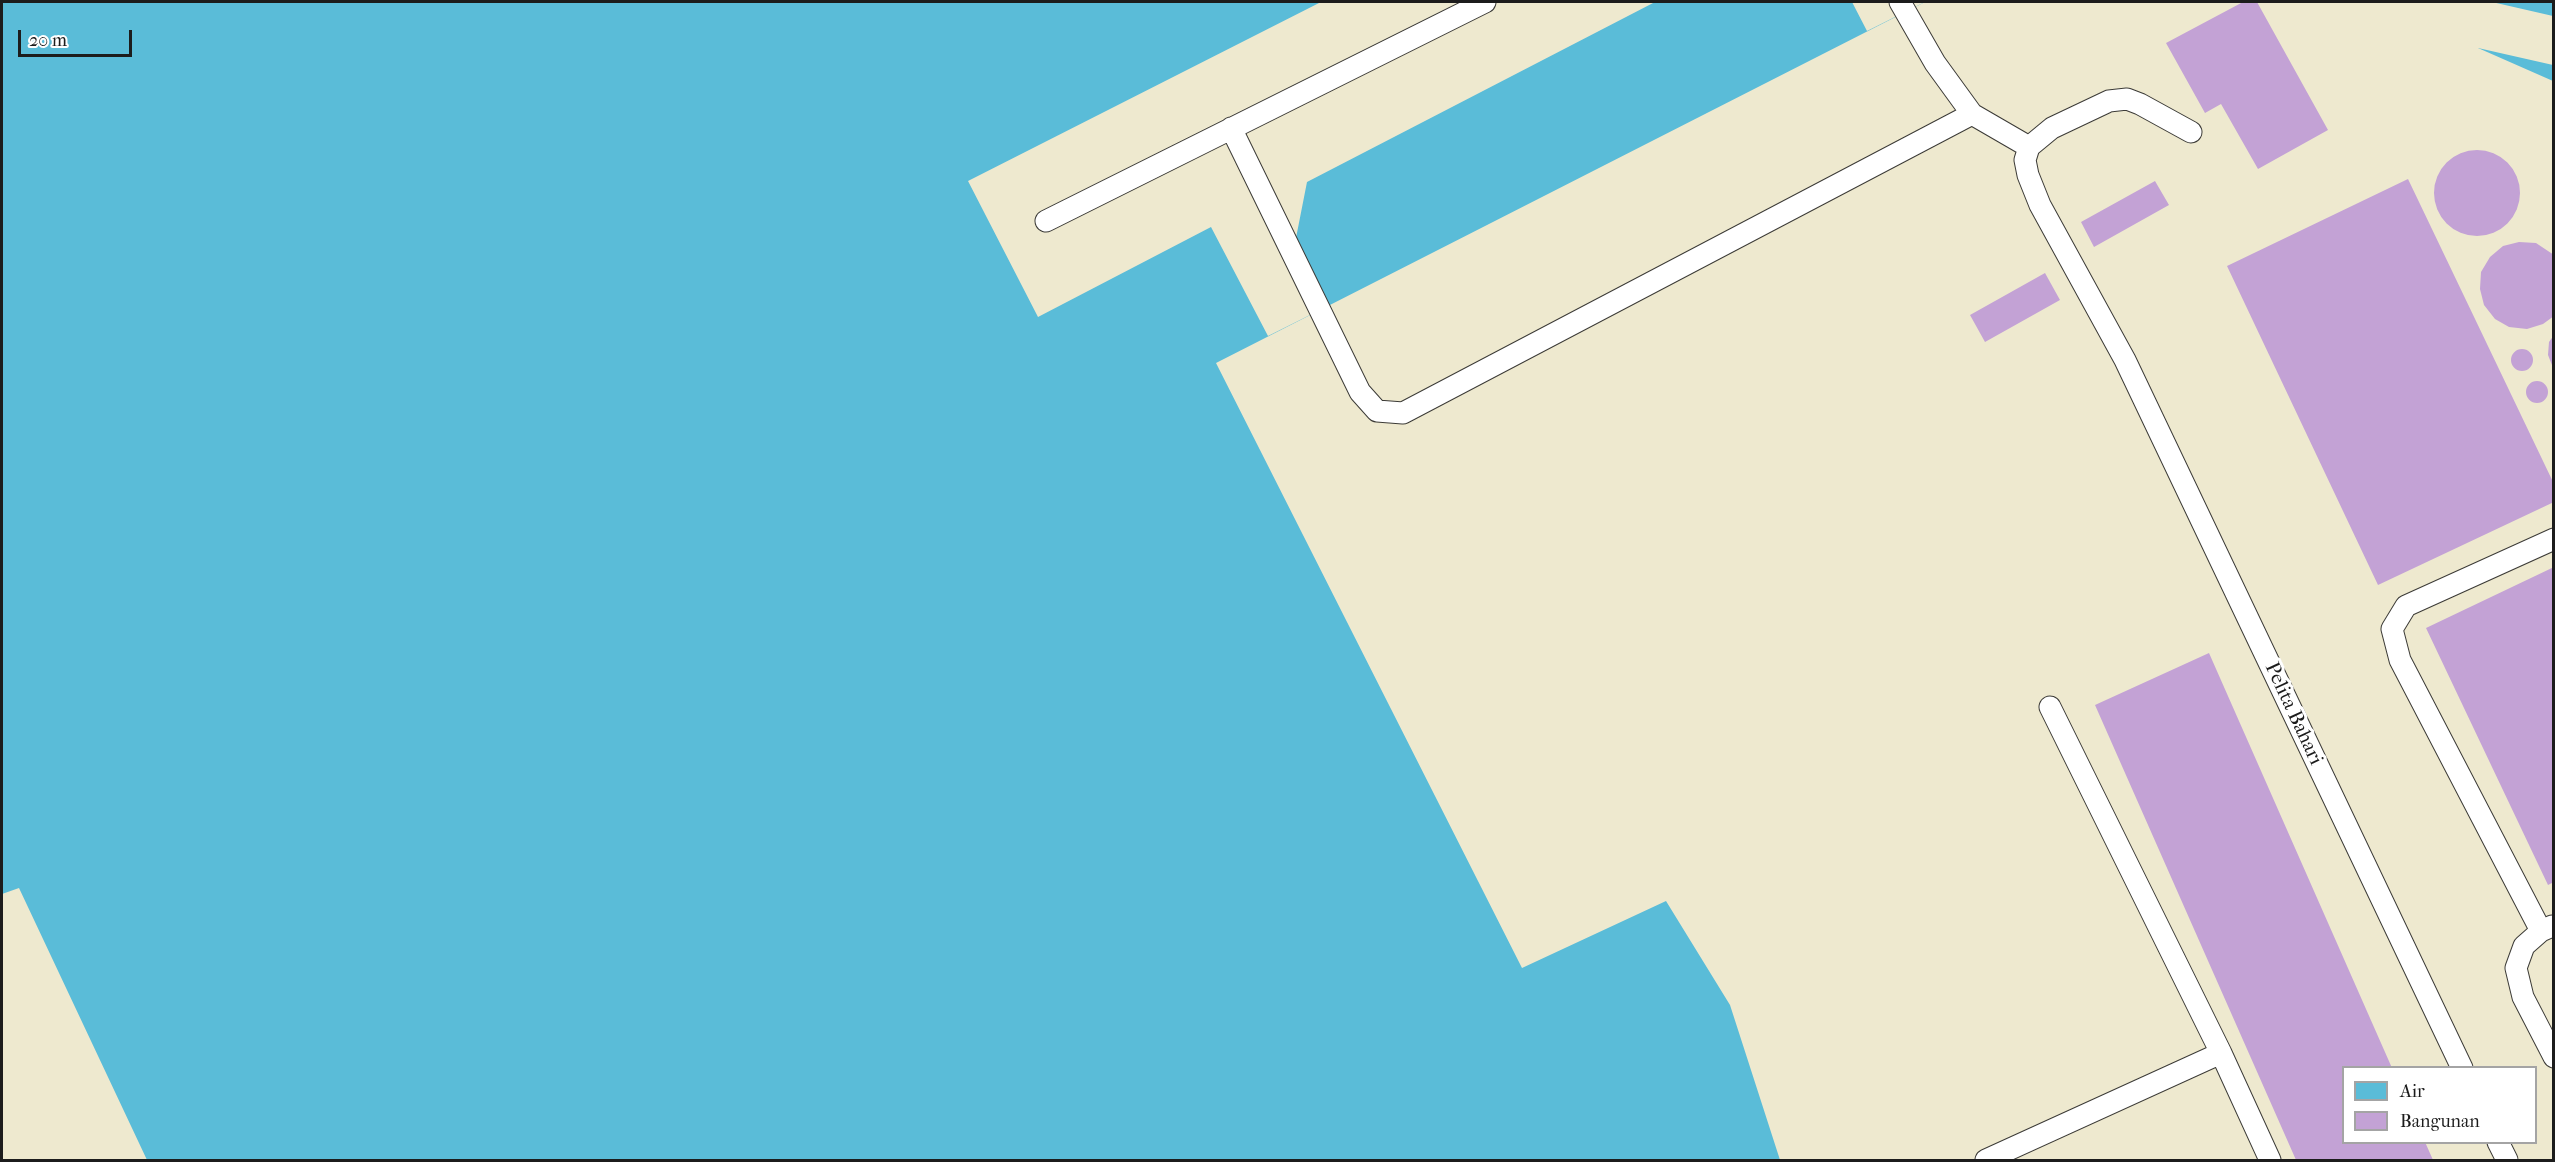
<!DOCTYPE html>
<html>
<head>
<meta charset="utf-8">
<style>
  body { margin:0 }
  #map { position:relative; width:2555px; height:1162px; overflow:hidden; background:#eee9cf; font-family:"IM FELL French Canon",serif }
  canvas { display:block }
  .frame { position:absolute; inset:0; border:3px solid #1c1c1c; pointer-events:none }
  .legend { position:absolute; left:2342px; top:1066px; width:195px; height:78px; box-sizing:border-box; background:#fff; border:2px solid #a4a4a4; margin:0; padding:8px 10px; list-style:none; font-size:18px; color:#1c1c1c }
  .legend li { display:flex; align-items:center; gap:12px; height:30px }
  .legend b { width:30px; border:2px solid #a4a4a4 }
  .scale { position:absolute; left:18px; top:30px; width:114px; height:27px; box-sizing:border-box; border:3px solid #1c1c1c; border-top:0; padding-left:8px; font-size:18px; line-height:21px; white-space:nowrap; color:#1c1c1c; -webkit-text-stroke:4px #fff; paint-order:stroke }
</style>
</head>
<body>
<div id="map">
<canvas width="2555" height="1162"></canvas>
<div class="frame"></div>
<ul class="legend">
<li><b style="height:16px;background:#5abcd8"></b>Air</li>
<li><b style="height:16px;background:#c3a2d5"></b>Bangunan</li>
</ul>
<div class="scale">20 m</div>
</div>
<script>
const context = document.querySelector('canvas').getContext('2d');
context.lineJoin = 'round';
function fill(path, color) {
  context.fillStyle = color;
  context.fill(path, 'evenodd');
}
function toPath(rows) {
  const path = new Path2D();
  for (const r of rows) {
    if (r.length === 3) {
      path.moveTo(r[0] + r[2], r[1]);
      path.arc(r[0], r[1], r[2], 0, 2 * Math.PI);
      continue;
    }
    path.moveTo(r[0], r[1]);
    for (let i = 2; i < r.length; i += 2) path.lineTo(r[i], r[i + 1]);
  }
  return path;
}
function stroke(path, color, width, dash) {
  context.strokeStyle = color;
  context.lineWidth = width;
  context.lineCap = dash ? 'butt' : 'round';
  context.setLineDash(dash || []);
  context.stroke(path);
}
function drawText(font, color, halo, rows, align = 'center') {
  context.font = font + ' "IM FELL French Canon",serif';
  context.lineWidth = 6;
  context.setLineDash([]);
  context.textBaseline = 'middle';
  context.strokeStyle = halo;
  context.fillStyle = color;
  for (const [text, x, y, turn = 0] of rows) {
    context.save();
    context.translate(x, y);
    context.rotate((+turn || 0) * Math.PI / 180);
    context.textAlign = isNaN(turn) ? turn : align;
    if (halo) context.strokeText(text, 0, 0);
    context.fillText(text, 0, 0);
    context.restore();
  }
}
const water = toPath([
  [2,2,1925,2,1216,363,1522,968,1666,901,1730,1005,1780,1160,147,1160,19,888,2,894],
  [2478,2,2553,2,2553,81,2478,48]
]);
const pier = toPath([
  [1321,2,1655,2,1307,182,1295,243,1328,306,1268,336,1211,227,1038,317,968,181],
  [1852,2,1925,2,1867,31],
  [2478,2,2492,2,2553,16,2553,65,2478,48]
]);
const building = toPath([
  [2243,2,2257,2,2328,130,2258,169,2221,104,2205,113,2166,43],
  [2477,193,43],
  [2408,179,2554,484,2554,502,2378,585,2227,266],
  [2155,181,2169,205,2094,247,2081,222],
  [2519,242,2536,243,2554,255,2554,316,2543,324,2527,329,2509,327,2495,319,2484,305,2480,289,2481,272,2490,257,2503,246],
  [2045,273,2060,300,1985,342,1970,315],
  [2554,335,2554,370,2548,355,2549,342],
  [2522,360,11],
  [2537,392,11],
  [2554,567,2554,882,2548,885,2426,628],
  [2209,653,2392,1068,2344,1068,2344,1142,2425,1142,2433,1160,2296,1160,2095,705]
]);
const lane = toPath([
  [1900,2,1935,63,1972,114,2029,147],
  [1231,128,1360,392,1377,411,1403,413,1972,114],
  [2191,132,2140,104,2127,99,2109,101,2052,128,2029,147,2025,160,2028,175,2040,205,2125,360,2462,1068],
  [1046,221,1485,2],
  [2050,707,2221,1053,2270,1160],
  [2552,926,2541,931,2524,946,2516,968,2523,997,2554,1057],
  [2541,931,2400,660,2392,629,2406,606,2554,539],
  [2498,1142,2507,1160],
  [1986,1160,2221,1053]
]);
const streetNames = [
  ["Pelita Bahari",2293,714,65]
];
fill(water, '#5abcd8');
fill(pier, '#eee9cf');
fill(building, '#c3a2d5');
stroke(lane, '#3c3b37', 23);
stroke(lane, '#fff', 21);
drawText('20px', '#1c1c1c', '#fff', streetNames);
</script>
</body>
</html>
